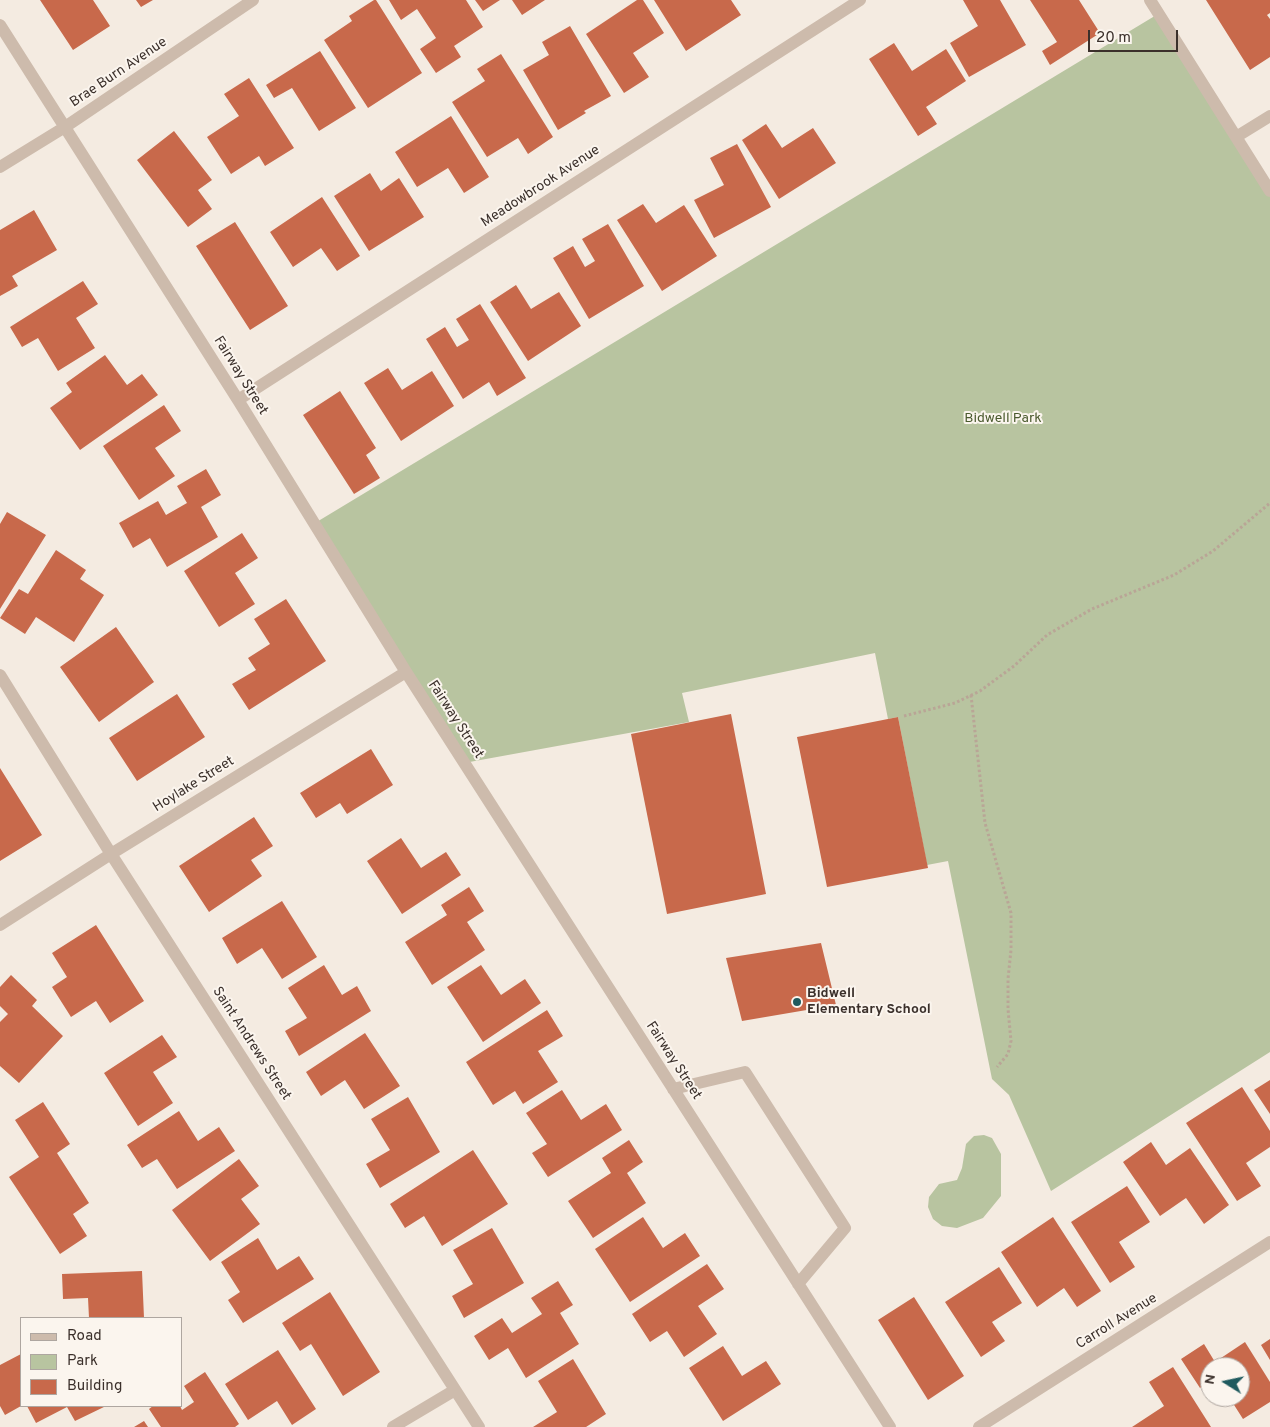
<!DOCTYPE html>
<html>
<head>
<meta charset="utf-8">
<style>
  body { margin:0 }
  #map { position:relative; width:1270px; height:1427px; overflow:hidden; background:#f4ebe1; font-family:Overpass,sans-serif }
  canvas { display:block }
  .legend { position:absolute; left:20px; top:1317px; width:162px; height:90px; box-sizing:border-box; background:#fbf5ee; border:1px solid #aea6a0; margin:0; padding:6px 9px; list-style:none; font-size:15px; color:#3b302b }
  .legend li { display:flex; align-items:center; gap:10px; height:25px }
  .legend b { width:25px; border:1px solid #aea6a0 }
  .north { position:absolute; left:1200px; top:1357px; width:50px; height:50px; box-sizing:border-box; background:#fbf5ee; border:1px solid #aea6a0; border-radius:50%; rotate:280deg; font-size:14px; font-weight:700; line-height:20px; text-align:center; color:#3b302b }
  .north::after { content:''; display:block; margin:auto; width:18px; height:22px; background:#1f5a5e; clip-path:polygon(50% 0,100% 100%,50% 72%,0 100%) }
  .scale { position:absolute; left:1088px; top:30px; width:90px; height:22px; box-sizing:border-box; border:2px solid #3b302b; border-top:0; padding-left:6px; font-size:15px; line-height:18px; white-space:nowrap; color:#3b302b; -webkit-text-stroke:4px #fbf5ee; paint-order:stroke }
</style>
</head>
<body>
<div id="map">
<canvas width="1270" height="1427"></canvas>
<ul class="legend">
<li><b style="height:6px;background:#cdbbac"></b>Road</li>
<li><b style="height:14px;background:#b8c4a0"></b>Park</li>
<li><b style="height:14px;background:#c8694b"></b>Building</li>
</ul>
<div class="north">N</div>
<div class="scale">20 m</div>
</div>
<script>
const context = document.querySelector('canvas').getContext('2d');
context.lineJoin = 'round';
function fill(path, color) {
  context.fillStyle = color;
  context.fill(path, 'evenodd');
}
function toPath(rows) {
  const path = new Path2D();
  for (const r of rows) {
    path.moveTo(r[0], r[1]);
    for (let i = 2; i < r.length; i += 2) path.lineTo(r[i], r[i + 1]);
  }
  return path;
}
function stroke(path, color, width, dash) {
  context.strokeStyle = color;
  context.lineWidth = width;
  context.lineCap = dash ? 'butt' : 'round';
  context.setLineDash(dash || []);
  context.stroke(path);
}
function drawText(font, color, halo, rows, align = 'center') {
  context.font = font + ' Overpass,sans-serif';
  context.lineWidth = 4;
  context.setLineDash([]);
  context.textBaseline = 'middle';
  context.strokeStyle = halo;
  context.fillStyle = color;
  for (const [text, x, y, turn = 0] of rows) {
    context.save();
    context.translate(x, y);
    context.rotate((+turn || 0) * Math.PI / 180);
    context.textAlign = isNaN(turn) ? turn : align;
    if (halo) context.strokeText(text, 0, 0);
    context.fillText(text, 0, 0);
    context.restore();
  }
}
const green = toPath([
  [1158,14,1270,191,1270,1052,1051,1191,1009,1095,992,1079,948,861,927,865,898,717,888,719,875,653,682,693,689,722,464,763,315,523],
  [984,1135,992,1138,1001,1154,1001,1196,983,1218,957,1228,942,1226,933,1219,928,1207,929,1197,939,1184,957,1180,962,1168,966,1144,974,1136]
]);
const building = toPath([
  [40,0,93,0,110,26,73,50],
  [136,0,153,0,141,7],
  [374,0,376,0,422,73,368,108,324,40,352,21,349,16],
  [389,0,466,0,483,27,454,46,461,57,436,73,420,49,436,38,417,9,401,20],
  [475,0,500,0,483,11],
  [512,0,545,0,522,15],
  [637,0,643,0,664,33,633,53,649,77,624,93,586,34],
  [654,0,731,0,741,15,686,51],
  [963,0,1000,0,1026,45,969,77,950,43,978,26],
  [1030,0,1079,0,1100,33,1050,65,1042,51,1057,42],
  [1206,0,1270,0,1270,13,1267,15,1270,19,1270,57,1250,70],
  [570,26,611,96,584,111,586,113,558,130,523,70,549,55,542,42],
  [894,43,912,71,946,49,966,81,926,107,937,124,918,136,869,59],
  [320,51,356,108,319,131,292,88,274,98,266,85],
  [501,54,553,137,528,154,518,138,487,157,452,102,485,81,477,69],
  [249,78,294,148,265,166,259,156,231,174,207,137,239,116,224,94],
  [451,116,489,177,464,193,448,168,417,187,395,152],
  [766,124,782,148,813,128,836,163,779,199,742,140],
  [174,131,212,180,198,190,212,209,188,227,137,160],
  [737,144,771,207,714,238,694,200,724,185,710,158],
  [370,173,381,191,399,178,424,217,369,251,334,196],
  [322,197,360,256,337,271,321,248,293,267,270,232],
  [643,204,656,223,684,205,717,256,662,291,617,220],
  [34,210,57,250,12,276,18,286,0,296,0,230],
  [235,222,288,306,250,330,196,246],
  [608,224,644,286,589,319,553,258,573,246,585,267,595,261,582,239],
  [83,281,98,304,76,318,95,348,58,371,38,338,22,347,10,327],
  [516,285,531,309,559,292,581,326,528,361,490,302],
  [480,304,526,378,497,396,489,382,463,399,426,339,445,327,457,347,469,340,456,319],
  [105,355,127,385,142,374,158,395,80,450,50,408,72,392,66,383],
  [388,368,402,390,432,371,454,406,401,441,364,383],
  [340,391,376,448,366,455,380,478,354,494,303,415],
  [164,405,181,431,155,448,175,476,139,500,103,446],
  [206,469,221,495,201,507,218,537,167,567,150,538,133,548,119,523,158,501,166,515,187,503,177,486],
  [7,512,46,535,0,609,0,524],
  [242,533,258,558,235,573,255,604,219,627,184,571],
  [56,550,86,570,80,579,104,595,74,642,36,617,25,634,0,618,19,589,28,594],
  [286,599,326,661,249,710,232,684,256,670,248,658,270,644,254,619],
  [116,627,154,682,99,722,60,667],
  [177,694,205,737,137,781,109,738],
  [731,714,766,894,667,914,631,734],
  [898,717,928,868,827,887,797,737],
  [371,749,393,785,347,814,340,803,316,818,300,793],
  [0,768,42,835,0,861],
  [254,817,273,846,251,860,262,876,209,912,179,866],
  [401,838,421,868,446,852,461,875,402,914,367,861],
  [469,887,484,911,467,922,485,950,432,985,405,942,447,915,441,905],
  [282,901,317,957,282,979,262,948,237,964,222,938],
  [96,925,144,1001,110,1023,96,1001,71,1017,52,987,67,977,52,953],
  [821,943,836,1005,742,1021,726,958],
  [324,965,342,995,357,986,371,1011,299,1056,285,1031,307,1018,288,988],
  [481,965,501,995,525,979,541,1003,483,1042,447,987],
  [11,975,37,1000,32,1006,63,1036,19,1083,0,1066,0,1022,8,1014,0,1006,0,987],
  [547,1010,563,1036,538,1051,558,1082,523,1104,515,1091,493,1105,466,1062],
  [365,1033,400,1086,364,1109,345,1080,321,1096,306,1072],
  [162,1035,177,1057,153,1072,173,1103,138,1126,104,1073],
  [1270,1080,1270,1114,1254,1090],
  [1242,1087,1270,1131,1270,1147,1246,1163,1261,1186,1237,1201,1186,1123],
  [562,1090,581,1120,606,1104,622,1130,548,1177,532,1153,547,1144,526,1113],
  [408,1097,440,1152,380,1188,366,1164,390,1150,371,1119],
  [43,1102,70,1144,57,1153,89,1203,73,1214,87,1236,60,1254,9,1177,39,1157,15,1120],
  [179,1111,198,1141,219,1127,235,1151,177,1189,157,1159,142,1168,127,1145],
  [629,1140,643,1162,627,1173,646,1203,593,1238,568,1201,611,1173,602,1158],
  [1151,1142,1166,1165,1190,1148,1229,1205,1204,1224,1186,1198,1160,1216,1123,1162],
  [473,1150,508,1204,442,1246,424,1216,405,1228,390,1204],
  [239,1159,259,1186,241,1199,260,1224,210,1261,172,1210],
  [1127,1186,1150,1222,1119,1242,1135,1267,1110,1283,1071,1222],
  [643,1217,663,1248,685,1233,700,1256,630,1302,595,1249],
  [1053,1217,1101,1291,1077,1307,1064,1288,1037,1307,1001,1252],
  [492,1228,524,1283,464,1318,452,1296,473,1284,453,1250],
  [258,1238,277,1270,299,1256,314,1279,243,1323,228,1300,240,1292,221,1262],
  [707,1264,724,1289,698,1306,717,1334,684,1357,667,1331,650,1342,632,1314],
  [999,1267,1022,1303,992,1322,1005,1341,981,1357,945,1302],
  [142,1271,144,1318,89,1318,88,1298,63,1299,62,1274],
  [558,1281,573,1305,560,1313,579,1344,526,1378,508,1348,489,1360,474,1336,502,1318,512,1333,542,1314,531,1298],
  [330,1292,380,1372,343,1396,311,1344,300,1351,282,1323],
  [914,1297,964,1376,928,1400,878,1320],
  [1270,1339,1270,1360,1261,1345],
  [1245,1342,1270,1382,1270,1402,1243,1419,1229,1397,1240,1397,1240,1367,1210,1367,1210,1381,1200,1388,1181,1359,1204,1344,1215,1362],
  [723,1346,742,1376,766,1361,781,1384,723,1421,689,1368],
  [278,1350,316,1409,292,1425,277,1401,248,1420,225,1384],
  [21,1354,21,1406,5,1415,0,1406,0,1365],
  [573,1359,606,1414,586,1427,533,1427,557,1412,538,1381],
  [1173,1367,1211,1427,1132,1427,1164,1406,1149,1382],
  [205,1372,239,1424,235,1427,161,1427,149,1409,153,1406,180,1406,182,1410,194,1402,184,1386],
  [27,1406,106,1406,75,1421,67,1407,36,1423],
  [144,1421,148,1427,134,1427]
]);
const path = toPath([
  [971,695,985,823,1011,913,1011,950,1008,979,1008,1009,1011,1041,1008,1054,997,1067],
  [904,716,955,703,980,691,1014,666,1047,635,1092,609,1174,575,1213,551,1270,503]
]);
const minor = toPath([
  [1150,0,1270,191],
  [0,25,238,400,406,672,890,1427],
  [1236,137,1270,116],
  [0,167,65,127,253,0],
  [238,400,860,0],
  [0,675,111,854,479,1427],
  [0,925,111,854,406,672],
  [673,1089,745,1072,845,1228,798,1284],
  [393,1427,455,1390],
  [979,1427,1270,1242]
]);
const markers = [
  [797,1002,5,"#1f5a5e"]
];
const streetNames = [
  ["Brae Burn Avenue",119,73,-34],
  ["Meadowbrook Avenue",541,187,-33],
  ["Fairway Street",240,376,58],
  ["Fairway Street",455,720,57],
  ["Hoylake Street",194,785,-32],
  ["Saint Andrews Street",251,1044,57],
  ["Fairway Street",673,1061,57],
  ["Carroll Avenue",1117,1322,-32]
];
const parkNames = [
  ["Bidwell Park",1003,419]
];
const poiNames = [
  ["Bidwell",807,994],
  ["Elementary School",807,1010]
];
fill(green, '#b8c4a0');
fill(building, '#c8694b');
stroke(path, '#b9a596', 3, [2.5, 2.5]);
stroke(minor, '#cdbbac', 12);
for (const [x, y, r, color] of markers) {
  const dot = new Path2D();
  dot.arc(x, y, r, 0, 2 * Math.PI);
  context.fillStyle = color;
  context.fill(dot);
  stroke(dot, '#fbf5ee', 2);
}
drawText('14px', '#3b302b', '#fbf5ee', streetNames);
drawText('14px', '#4a5a2e', '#fbf5ee', parkNames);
drawText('bold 14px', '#3b302b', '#fbf5ee', poiNames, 'left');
</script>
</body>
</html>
